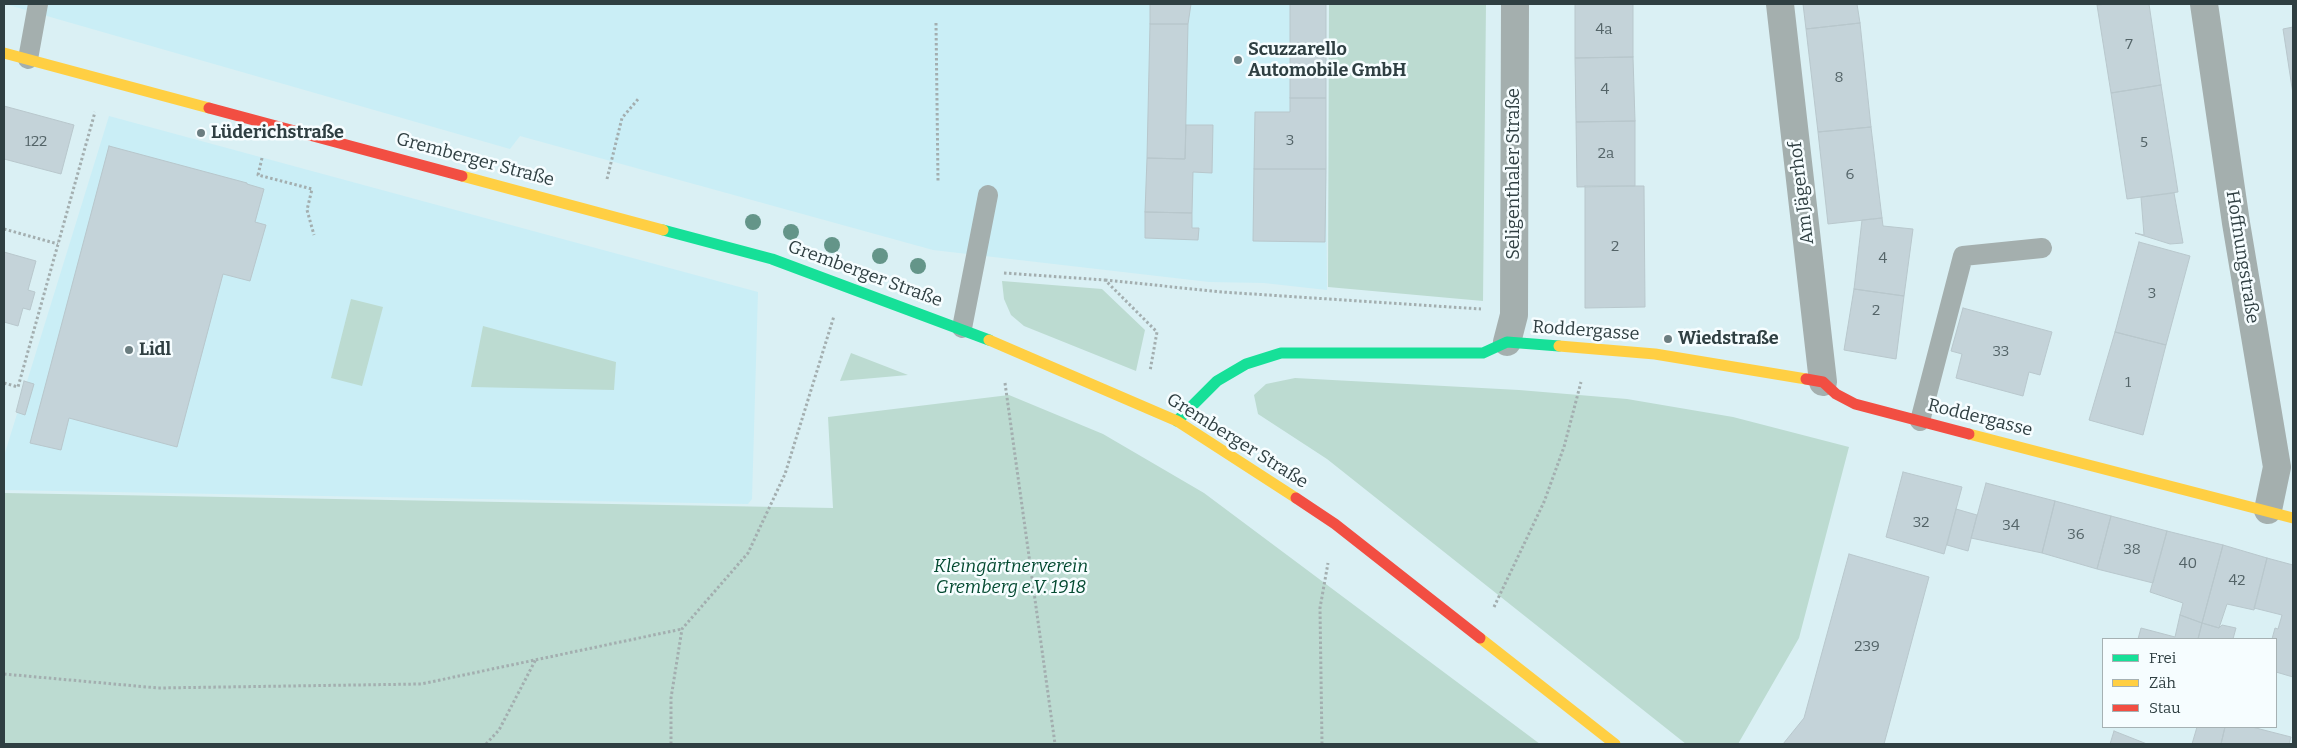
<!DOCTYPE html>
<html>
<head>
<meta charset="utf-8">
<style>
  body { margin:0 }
  #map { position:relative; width:2297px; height:748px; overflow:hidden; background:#daf0f4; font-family:Bitter,serif }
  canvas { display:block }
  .frame { position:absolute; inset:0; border:5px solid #2f3f42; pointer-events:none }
  .legend { position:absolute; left:2102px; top:638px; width:175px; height:90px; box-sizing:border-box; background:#f6fdff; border:1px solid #a6b1b3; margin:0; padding:6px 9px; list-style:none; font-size:15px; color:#2f3f42 }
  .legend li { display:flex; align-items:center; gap:10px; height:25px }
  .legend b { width:25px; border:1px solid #a6b1b3 }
</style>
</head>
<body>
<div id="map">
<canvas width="2297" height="748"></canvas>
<div class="frame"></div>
<ul class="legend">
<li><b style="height:6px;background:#16e098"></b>Frei</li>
<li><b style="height:6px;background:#ffcf43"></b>Zäh</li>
<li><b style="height:6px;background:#f24e42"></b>Stau</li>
</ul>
</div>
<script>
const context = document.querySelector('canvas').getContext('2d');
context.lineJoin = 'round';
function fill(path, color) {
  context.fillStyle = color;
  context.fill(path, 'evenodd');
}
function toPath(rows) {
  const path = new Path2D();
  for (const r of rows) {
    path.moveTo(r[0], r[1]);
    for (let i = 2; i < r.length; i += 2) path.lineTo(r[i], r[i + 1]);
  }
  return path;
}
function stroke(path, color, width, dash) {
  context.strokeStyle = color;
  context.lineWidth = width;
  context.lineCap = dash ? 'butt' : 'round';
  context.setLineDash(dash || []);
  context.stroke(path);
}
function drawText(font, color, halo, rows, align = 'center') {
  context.font = font + ' Bitter,serif';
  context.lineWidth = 5;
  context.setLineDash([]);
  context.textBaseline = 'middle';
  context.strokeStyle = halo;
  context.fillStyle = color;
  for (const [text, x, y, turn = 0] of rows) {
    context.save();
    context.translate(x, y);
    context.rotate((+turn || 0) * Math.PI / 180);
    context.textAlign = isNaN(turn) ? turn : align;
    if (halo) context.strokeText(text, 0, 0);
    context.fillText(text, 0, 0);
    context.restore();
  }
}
const built = toPath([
  [5,4,1325,4,1327,290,1264,283,1209,282,933,250,520,136,510,149],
  [109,116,758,292,752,499,748,504,4,490,4,456]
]);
const green = toPath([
  [1329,4,1486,4,1483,301,1328,287],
  [1002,281,1102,289,1145,330,1136,371,1024,326,1011,315,1004,299],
  [351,299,383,307,362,386,331,378],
  [483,326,616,362,614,390,471,387],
  [851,353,908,375,840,381],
  [1295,378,1519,390,1627,399,1733,417,1849,447,1799,638,1738,744,1686,744,1327,459,1258,414,1254,395,1266,384],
  [1009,395,1103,434,1204,493,1540,744,4,744,4,493,833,508,828,417]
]);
const building = toPath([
  [1150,4,1191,4,1188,24,1150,24,1150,4],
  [1290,4,1326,4,1326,98,1290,98,1290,4],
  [1575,4,1633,4,1633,57,1575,58,1575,4],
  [1803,4,1857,4,1860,23,1806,29,1803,4],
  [2108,4,2149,4,2161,85,2111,93,2097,5,2108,4],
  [1860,23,1871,127,1818,132,1806,29,1860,23],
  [1150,24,1188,24,1185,159,1147,158,1150,24],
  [2293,27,2293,94,2283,29,2293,27],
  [1633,57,1635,121,1576,122,1575,58,1633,57],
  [2161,85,2178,192,2127,199,2111,93,2161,85],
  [1290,98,1326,98,1326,169,1254,169,1255,112,1290,112,1290,98],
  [4,106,74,125,61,174,4,159,4,106],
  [1635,121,1635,186,1577,187,1576,122,1635,121],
  [1186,125,1213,125,1212,173,1193,172,1192,213,1145,212,1147,158,1185,159,1186,125],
  [1871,127,1882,218,1828,224,1818,132,1871,127],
  [109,146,247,183,247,184,264,189,255,222,266,225,250,281,223,274,177,447,69,418,61,450,30,443,109,146],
  [1254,169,1326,169,1325,242,1253,241,1254,169],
  [1585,186,1644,186,1645,307,1585,308,1585,186],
  [2174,193,2183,243,2170,244,2135,233,2144,235,2141,197,2174,193],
  [1145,212,1192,213,1192,228,1199,228,1198,240,1145,238,1145,212],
  [1882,218,1883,226,1913,229,1904,296,1854,289,1862,220,1882,218],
  [2139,242,2190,256,2166,345,2115,332,2139,242],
  [4,252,36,261,28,290,35,292,30,310,23,308,18,326,4,322,4,252],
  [1854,289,1904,296,1896,359,1844,350,1854,289],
  [1963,308,2052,332,2040,375,2029,372,2023,396,1956,378,1962,354,1951,351,1963,308],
  [2115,332,2166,345,2143,435,2089,420,2115,332],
  [24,381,34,384,25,415,16,412,24,381],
  [1903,472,1962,487,1944,554,1886,537,1903,472],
  [1986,483,2055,501,2042,553,1971,538,1986,483],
  [2055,501,2111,516,2097,569,2042,553,2055,501],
  [1956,509,1977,515,1968,551,1947,545,1956,509],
  [2111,516,2167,531,2153,583,2097,569,2111,516],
  [2167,531,2223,545,2202,623,2180,615,2183,603,2150,592,2167,531],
  [2223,545,2267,558,2254,610,2227,604,2219,628,2202,623,2223,545],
  [1849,554,1929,577,1884,744,1783,744,1804,718,1849,554],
  [2267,558,2293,565,2293,677,2276,672,2276,639,2272,639,2275,628,2278,629,2282,615,2254,608,2267,558],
  [2180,615,2202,623,2198,639,2138,639,2141,628,2175,637,2180,615],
  [2202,623,2219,628,2222,625,2236,628,2233,639,2198,639,2202,623],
  [2197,727,2225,727,2221,744,2192,744,2197,727],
  [2225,727,2252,727,2291,737,2289,744,2221,744,2225,727],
  [2114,731,2147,744,2110,744,2114,731]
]);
const path = toPath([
  [936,23,938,181],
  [262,158,258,175,312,189,307,210,314,235],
  [607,179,622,118,639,98],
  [4,229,58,244],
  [1004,273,1105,280,1157,332,1150,371],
  [1105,280,1222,292,1481,309],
  [4,383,18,387,95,112],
  [1005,383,1055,744],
  [1494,607,1544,502,1564,447,1581,382],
  [4,674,158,688,421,684,682,629],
  [486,744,499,730,536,659],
  [671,744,671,698,682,629,748,553,785,474,834,316],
  [1322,744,1320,608,1328,563]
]);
const lane = toPath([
  [28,59,38,4],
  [962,328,988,195],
  [1920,421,1963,256,2042,248]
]);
const street = toPath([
  [1780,4,1823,382],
  [2204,4,2236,223,2277,467,2268,510],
  [1507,342,1514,315,1515,4]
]);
const fast = toPath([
  [663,230,772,259,989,340],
  [1177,421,1217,381,1246,364,1281,353,1483,353,1507,342,1559,346]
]);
const slow = toPath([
  [4,53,209,108],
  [462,176,663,230],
  [989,340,1177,421,1296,498],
  [1559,346,1655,354,1806,379],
  [1969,434,2293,518],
  [1480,638,1615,744]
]);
const jam = toPath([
  [209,108,462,176],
  [1806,379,1823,382,1836,394,1855,404,1969,434],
  [1296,498,1335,524,1480,638]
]);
const trees = [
  [753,222],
  [791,232],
  [832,245],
  [880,256],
  [918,266]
];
const markers = [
  [1238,60,5,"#6b7d80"],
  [201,133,5,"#6b7d80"],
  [1668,339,5,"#6b7d80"],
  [129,350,5,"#6b7d80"]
];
const numberNames = [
  ["4a",1604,30],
  ["7",2129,45],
  ["8",1839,78],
  ["4",1605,90],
  ["3",1290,141],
  ["122",36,142],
  ["5",2144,143],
  ["2a",1606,154],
  ["6",1850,175],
  ["2",1615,247],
  ["4",1883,259],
  ["3",2152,294],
  ["2",1876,311],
  ["33",2001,352],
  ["1",2128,383],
  ["32",1921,523],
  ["34",2011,526],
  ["36",2076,535],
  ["38",2132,550],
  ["40",2188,564],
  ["42",2237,581],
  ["239",1867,647]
];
const poiNames = [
  ["Scuzzarello",1248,50],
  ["Automobile GmbH",1248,71],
  ["Lüderichstraße",211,133],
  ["Wiedstraße",1678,339],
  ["Lidl",139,350]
];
const streetNames = [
  ["Gremberger Straße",475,160,15],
  ["Seligenthaler Straße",1514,174,-90],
  ["Am Jägerhof",1802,193,-97],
  ["Hoffnungstraße",2242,257,81],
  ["Gremberger Straße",865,274,20],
  ["Roddergasse",1586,331,4],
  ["Roddergasse",1980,418,14],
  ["Gremberger Straße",1237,441,32]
];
const parkNames = [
  ["Kleingärtnerverein",1011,567],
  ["Gremberg e.V. 1918",1011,588]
];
fill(built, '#caeef6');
fill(green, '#bcdbd1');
fill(building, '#c4d3d9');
stroke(building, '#b8c7cc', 1);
stroke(path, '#a3aeaf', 3, [2.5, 2.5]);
stroke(lane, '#a4afae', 20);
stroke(street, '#a4afae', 28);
stroke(fast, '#16e098', 11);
stroke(slow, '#ffcf43', 11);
stroke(jam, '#f24e42', 11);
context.fillStyle = '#649589';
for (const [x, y] of trees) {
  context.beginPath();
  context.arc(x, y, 8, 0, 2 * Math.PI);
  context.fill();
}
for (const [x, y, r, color] of markers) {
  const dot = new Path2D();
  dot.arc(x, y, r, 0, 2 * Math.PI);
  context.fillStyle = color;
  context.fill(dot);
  stroke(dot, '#f6fdff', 2);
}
drawText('15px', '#546468', null, numberNames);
drawText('bold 18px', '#2f3f42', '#f6fdff', poiNames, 'left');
drawText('18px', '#2f3f42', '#f6fdff', streetNames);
drawText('italic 18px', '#044a31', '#f6fdff', parkNames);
</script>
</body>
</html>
